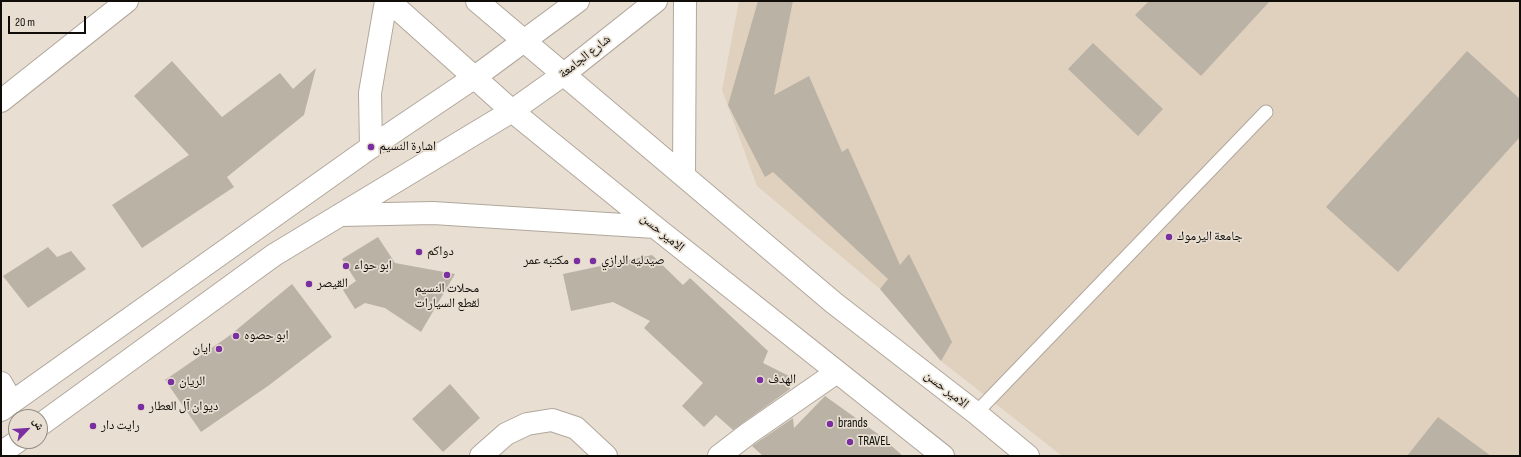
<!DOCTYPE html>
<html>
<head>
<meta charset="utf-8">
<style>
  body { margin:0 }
  #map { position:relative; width:1521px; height:457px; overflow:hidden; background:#e8dfd2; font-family:"Sofia Sans Condensed","Noto Naskh Arabic",sans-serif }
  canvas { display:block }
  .frame { position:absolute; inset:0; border:2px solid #100d09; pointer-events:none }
  .north { position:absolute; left:8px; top:409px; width:40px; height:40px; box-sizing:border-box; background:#e8dfd2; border:1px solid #928b82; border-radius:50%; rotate:65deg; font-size:11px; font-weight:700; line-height:16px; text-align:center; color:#100d09 }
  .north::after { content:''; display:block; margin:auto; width:14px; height:18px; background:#7a2ea0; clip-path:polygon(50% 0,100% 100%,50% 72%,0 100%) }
  .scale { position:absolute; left:8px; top:16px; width:78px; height:18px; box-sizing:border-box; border:2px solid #100d09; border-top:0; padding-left:5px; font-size:12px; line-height:14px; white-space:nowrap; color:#100d09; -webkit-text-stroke:3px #e8dfd2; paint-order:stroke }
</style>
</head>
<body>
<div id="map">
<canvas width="1521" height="457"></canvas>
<div class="frame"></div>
<div class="north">ش</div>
<div class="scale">20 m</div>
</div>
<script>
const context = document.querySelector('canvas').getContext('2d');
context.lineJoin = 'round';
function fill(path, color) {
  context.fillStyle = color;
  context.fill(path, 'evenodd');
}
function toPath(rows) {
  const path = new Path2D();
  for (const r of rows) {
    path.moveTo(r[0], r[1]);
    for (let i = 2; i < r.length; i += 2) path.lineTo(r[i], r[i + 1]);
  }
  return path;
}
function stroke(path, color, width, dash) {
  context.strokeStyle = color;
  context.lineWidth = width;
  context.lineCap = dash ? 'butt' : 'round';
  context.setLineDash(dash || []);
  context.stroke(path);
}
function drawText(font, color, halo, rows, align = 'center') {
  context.font = font + ' "Sofia Sans Condensed","Noto Naskh Arabic",sans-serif';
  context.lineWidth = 3.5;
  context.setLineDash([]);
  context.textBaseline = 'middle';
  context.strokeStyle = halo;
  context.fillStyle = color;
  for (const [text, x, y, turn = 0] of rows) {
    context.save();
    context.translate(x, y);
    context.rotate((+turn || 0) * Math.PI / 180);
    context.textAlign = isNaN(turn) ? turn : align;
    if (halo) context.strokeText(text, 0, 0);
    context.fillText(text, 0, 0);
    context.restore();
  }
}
const built = toPath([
  [739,1,1520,1,1520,456,1062,456,941,361,880,289,757,186,722,90]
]);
const building = toPath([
  [758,1,793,1,774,95,809,76,842,152,848,148,900,265,909,254,952,342,941,361,880,289,888,279,773,172,765,177,728,105],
  [1149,1,1270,1,1201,76,1135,15],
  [1093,43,1163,109,1138,136,1068,69],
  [1467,51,1520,99,1520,137,1398,272,1326,207],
  [172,61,222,117,280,73,293,89,316,68,304,115,227,177,234,187,142,248,112,205,189,155,134,96],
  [378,237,395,263,455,274,421,332,385,308,365,303,355,309,343,290,356,281,342,259],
  [48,247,57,257,71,251,86,269,28,308,3,276],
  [652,255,683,285,690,278,768,351,763,363,789,376,790,389,733,430,716,415,704,427,682,406,703,383,644,328,650,321,613,302,571,311,563,274],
  [292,284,332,337,268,386,201,432,165,380,229,336],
  [450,384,480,418,443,452,412,419],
  [825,396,878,434,903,456,763,456,752,446,793,418,794,428],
  [1438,417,1491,456,1407,456]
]);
const lane = toPath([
  [976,413,1266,112]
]);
const street = toPath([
  [1,101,127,1],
  [1,383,12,402],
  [481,456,506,434,527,424,552,420,576,428,606,456],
  [719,456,749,433,837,372]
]);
const secondary = toPath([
  [1,410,371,147,475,77,578,1],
  [40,425,274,255,512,111,564,74,656,1],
  [1,453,18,441]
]);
const primary = toPath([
  [389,1,512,111,655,227,943,456],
  [477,1,834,303,976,413,1028,456],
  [371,147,370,93,386,1],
  [684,176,685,1],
  [341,215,433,213,655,227]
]);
const markers = [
  [371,147,4,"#7a2ea0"],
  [1169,237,4,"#7a2ea0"],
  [419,252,4,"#7a2ea0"],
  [577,261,4,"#7a2ea0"],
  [593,261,4,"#7a2ea0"],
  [346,266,4,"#7a2ea0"],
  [447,275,4,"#7a2ea0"],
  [309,284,4,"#7a2ea0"],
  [236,336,4,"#7a2ea0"],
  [219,349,4,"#7a2ea0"],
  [760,380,4,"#7a2ea0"],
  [171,382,4,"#7a2ea0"],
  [141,407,4,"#7a2ea0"],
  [830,424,4,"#7a2ea0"],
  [93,426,4,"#7a2ea0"],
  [850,442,4,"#7a2ea0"]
];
const streetNames = [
  ["شارع الجامعة",585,57,-38],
  ["الامير حسن",662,233,39],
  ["الامير حسن",946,390,38]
];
const poiNames = [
  ["اشارة النسيم",379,147],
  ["جامعة اليرموك",1177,237],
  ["دواكم",427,252],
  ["مكتبه عمر",569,261,"right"],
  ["صيدليه الرازي",601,261],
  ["ابو حواء",354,266],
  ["القيصر",317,284],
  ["محلات النسيم",447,289,"center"],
  ["لقطع السيارات",447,304,"center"],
  ["ابو حصوه",244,336],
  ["ايان",211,349,"right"],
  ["الهدف",768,380],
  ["الريان",179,382],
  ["ديوان آل العطار",149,407],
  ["brands",838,424],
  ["رايت دار",101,426],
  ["TRAVEL",858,442]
];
fill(built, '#e0d1bf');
fill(building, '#bbb2a6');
stroke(lane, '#b1a79c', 15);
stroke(street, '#b1a79c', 24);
stroke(secondary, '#b1a79c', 24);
stroke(primary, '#b1a79c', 24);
stroke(lane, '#fff', 13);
stroke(street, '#fff', 22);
stroke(secondary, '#fff', 22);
stroke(primary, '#fff', 22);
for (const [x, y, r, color] of markers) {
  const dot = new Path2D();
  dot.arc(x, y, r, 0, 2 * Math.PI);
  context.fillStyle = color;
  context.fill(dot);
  stroke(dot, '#e8dfd2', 1.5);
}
drawText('13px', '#100d09', '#e8dfd2', streetNames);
drawText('13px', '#100d09', '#e8dfd2', poiNames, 'left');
</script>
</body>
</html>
